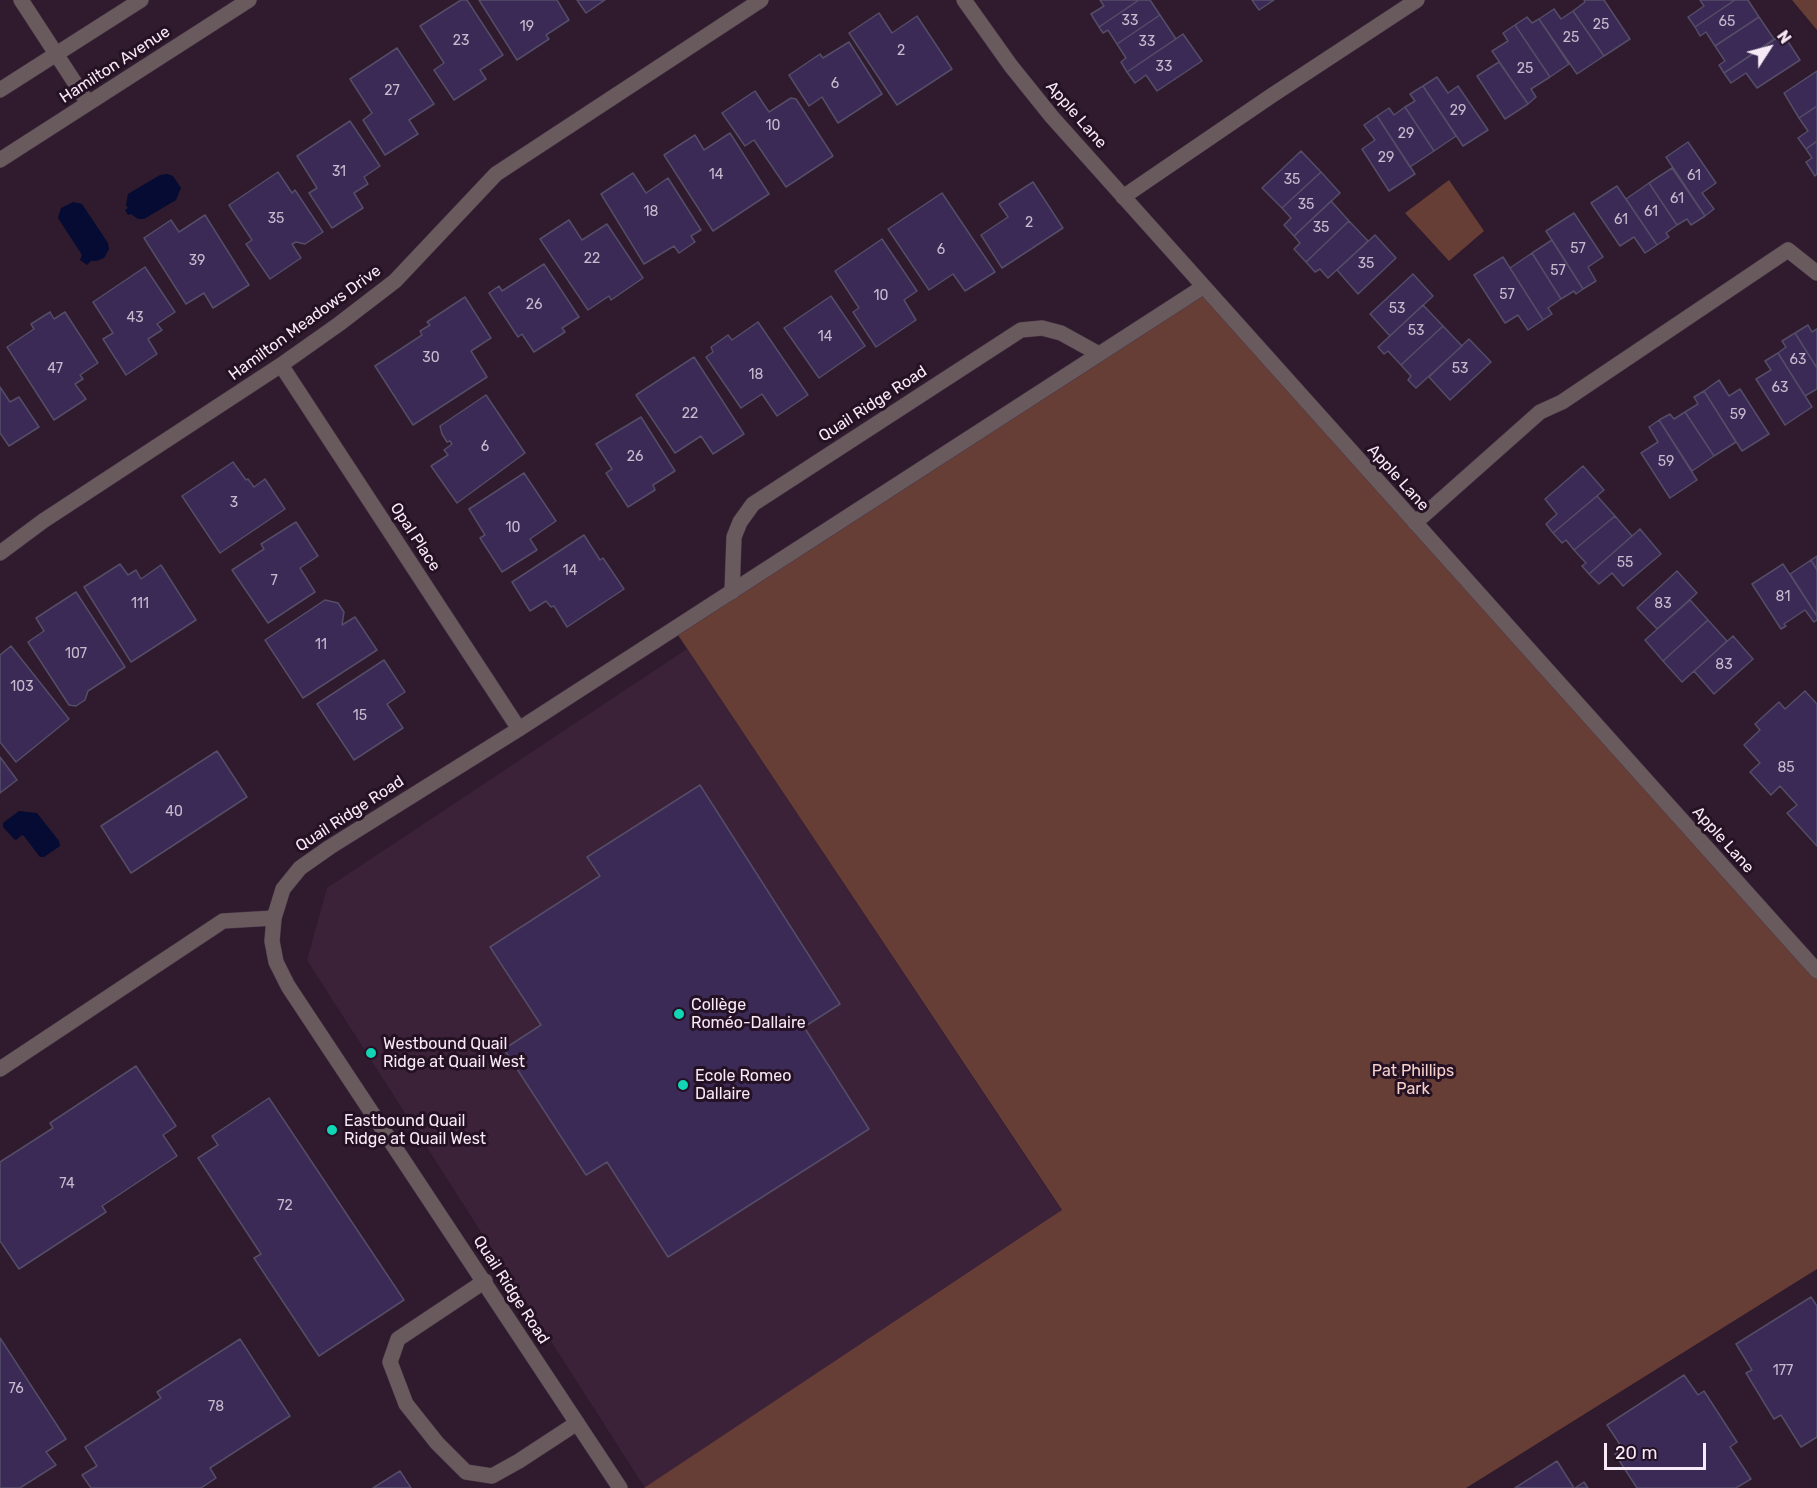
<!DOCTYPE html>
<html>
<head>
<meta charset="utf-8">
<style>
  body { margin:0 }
  #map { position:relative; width:1817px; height:1488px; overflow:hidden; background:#2f1b2d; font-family:Rubik,sans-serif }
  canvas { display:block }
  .north { position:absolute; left:1739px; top:18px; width:60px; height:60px; -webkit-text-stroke:4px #251124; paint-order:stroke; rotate:54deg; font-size:16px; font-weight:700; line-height:24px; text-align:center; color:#f8e9f6 }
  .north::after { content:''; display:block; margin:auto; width:21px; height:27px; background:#f8e9f6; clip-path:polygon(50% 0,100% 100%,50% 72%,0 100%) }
  .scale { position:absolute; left:1604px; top:1443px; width:102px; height:27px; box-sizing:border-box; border:3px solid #f8e9f6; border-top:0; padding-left:8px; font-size:18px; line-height:21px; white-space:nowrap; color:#f8e9f6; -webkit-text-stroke:4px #251124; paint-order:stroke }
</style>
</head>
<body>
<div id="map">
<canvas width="1817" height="1488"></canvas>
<div class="north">N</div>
<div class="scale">20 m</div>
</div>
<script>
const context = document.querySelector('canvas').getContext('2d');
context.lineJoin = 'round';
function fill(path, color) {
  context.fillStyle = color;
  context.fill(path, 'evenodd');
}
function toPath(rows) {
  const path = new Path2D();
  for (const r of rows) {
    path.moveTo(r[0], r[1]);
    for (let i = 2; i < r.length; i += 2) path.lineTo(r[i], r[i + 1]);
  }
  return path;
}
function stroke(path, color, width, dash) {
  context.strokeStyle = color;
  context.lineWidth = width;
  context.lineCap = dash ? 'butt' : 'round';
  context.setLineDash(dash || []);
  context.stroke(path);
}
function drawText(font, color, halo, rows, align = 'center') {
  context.font = font + ' Rubik,sans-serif';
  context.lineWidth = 6;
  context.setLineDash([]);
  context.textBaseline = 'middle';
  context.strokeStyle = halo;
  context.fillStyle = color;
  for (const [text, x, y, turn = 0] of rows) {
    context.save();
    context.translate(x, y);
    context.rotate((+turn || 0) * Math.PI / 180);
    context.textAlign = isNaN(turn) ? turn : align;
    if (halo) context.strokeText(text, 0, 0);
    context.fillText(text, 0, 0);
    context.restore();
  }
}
const built = toPath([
  [687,649,1062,1211,645,1488,307,960,327,888]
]);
const green = toPath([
  [1792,0,1817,0,1817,30],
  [1449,180,1484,231,1449,261,1405,213],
  [1203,287,1817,971,1817,1269,1466,1488,644,1488,1062,1210,674,629]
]);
const water = toPath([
  [167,174,173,176,181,188,176,200,144,219,138,219,131,214,128,215,125,210,128,208,126,205,128,194,160,175],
  [73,202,82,204,108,243,109,249,104,258,96,261,91,261,87,265,80,260,82,255,58,218,61,208],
  [19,811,37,813,59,841,60,846,44,857,40,857,24,836,22,835,16,840,14,839,3,827,3,823]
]);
const building = toPath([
  [461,0,467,0,503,55,480,70,486,79,454,100,434,70,444,63,420,26,461,0],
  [479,0,557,0,569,20,546,35,549,39,517,60,479,0],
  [577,0,605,0,586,13,577,0],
  [1100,0,1139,0,1099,27,1091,14,1104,6,1100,0],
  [1139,0,1150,0,1160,15,1117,44,1108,30,1103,33,1099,27,1139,0],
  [1252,0,1274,0,1259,10,1252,0],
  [1584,0,1604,0,1630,39,1604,56,1573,11,1585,2,1584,0],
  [1700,0,1735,0,1695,27,1688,17,1704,6,1700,0],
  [1735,0,1748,0,1759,17,1715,46,1706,32,1700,36,1695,27,1735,0],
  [1554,9,1561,19,1573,11,1604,56,1577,74,1539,19,1554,9],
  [879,13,892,33,917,16,952,69,897,105,849,33,879,13],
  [1160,15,1176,39,1127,72,1121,62,1126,58,1117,44,1160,15],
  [1527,17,1532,23,1539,19,1569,64,1550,77,1515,25,1527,17],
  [1759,17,1774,39,1724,73,1719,65,1725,61,1715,46,1759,17],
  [1515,25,1550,77,1531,89,1536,97,1528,104,1492,51,1508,41,1503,33,1515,25],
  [1183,34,1202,61,1157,91,1146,75,1135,83,1127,72,1183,34],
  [1783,34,1800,60,1757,88,1746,73,1731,83,1724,73,1783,34],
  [849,42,882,94,838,123,822,97,809,106,789,75,820,54,823,58,849,42],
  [397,48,434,104,409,120,418,134,385,155,363,120,372,113,350,79,397,48],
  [1499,62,1528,104,1505,119,1477,76,1499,62],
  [1817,71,1817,106,1799,118,1784,93,1817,71],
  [1437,77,1448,93,1458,86,1488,130,1463,146,1423,86,1437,77],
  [1423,86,1456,136,1434,151,1405,107,1415,101,1410,94,1423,86],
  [755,91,769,112,791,98,796,99,833,156,786,187,754,140,745,146,722,113,755,91],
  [1817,106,1817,141,1806,149,1798,138,1808,131,1799,118,1817,106],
  [1405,107,1434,151,1410,167,1377,116,1389,108,1394,115,1405,107],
  [1377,116,1415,174,1389,191,1362,149,1375,140,1364,125,1377,116],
  [350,121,380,166,364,177,368,184,354,193,363,208,332,228,309,193,317,188,297,156,350,121],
  [730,133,769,194,713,231,664,155,695,135,704,150,730,133],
  [1817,141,1817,174,1815,176,1806,162,1812,158,1806,149,1817,141],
  [1688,142,1716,183,1702,193,1714,209,1705,216,1666,157,1688,142],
  [1301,151,1321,172,1282,208,1262,188,1301,151],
  [1672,168,1705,216,1691,225,1687,219,1677,225,1649,183,1672,168],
  [278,172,292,193,295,190,323,232,305,244,296,242,292,244,301,258,270,279,246,244,252,240,229,205,278,172],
  [1321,172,1340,193,1294,236,1284,225,1291,218,1282,208,1321,172],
  [633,173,646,193,668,178,701,230,691,236,695,242,679,253,674,246,644,264,601,194,633,173],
  [1033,182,1063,228,1002,268,981,235,1008,217,999,204,1033,182],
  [1649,183,1677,225,1666,233,1669,237,1657,245,1626,199,1649,183],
  [1617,186,1657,245,1645,253,1634,237,1620,246,1591,203,1617,186],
  [942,193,995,272,965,291,953,274,929,290,888,229,942,193],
  [1331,201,1349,221,1306,262,1294,249,1300,243,1294,236,1331,201],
  [1574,213,1603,257,1588,267,1596,281,1583,289,1546,231,1574,213],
  [205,215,249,285,213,308,204,293,186,304,144,238,171,220,179,232,205,215],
  [569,220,582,240,607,224,643,278,611,300,609,296,588,310,540,239,569,220],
  [1349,221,1368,241,1328,278,1320,269,1315,272,1306,262,1349,221],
  [1375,235,1396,258,1358,294,1337,270,1375,235],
  [882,239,917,291,904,300,916,320,876,347,853,312,859,308,835,271,882,239],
  [1552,240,1583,289,1576,294,1574,291,1561,299,1532,253,1552,240],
  [1532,253,1561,299,1548,308,1552,314,1543,320,1510,268,1532,253],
  [1503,257,1543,320,1528,330,1518,315,1505,323,1474,275,1503,257],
  [544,264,579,317,562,328,565,332,534,352,522,334,518,337,489,293,499,286,502,291,544,264],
  [145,267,175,312,157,324,162,330,148,339,157,354,126,375,103,339,113,333,93,302,145,267],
  [1413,274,1433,296,1390,336,1370,314,1413,274],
  [831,296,865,346,819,378,784,328,831,296],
  [465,297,491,338,471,351,487,377,413,425,375,366,422,335,420,331,430,325,427,322,465,297],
  [1423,305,1443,326,1401,365,1388,351,1384,354,1378,347,1423,305],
  [50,312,54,319,65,312,98,363,80,375,83,379,75,384,86,399,54,420,7,347,34,329,31,324,50,312],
  [758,322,808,395,777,416,762,394,741,408,706,357,713,352,711,347,728,335,732,340,758,322],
  [1808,325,1812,332,1817,329,1817,368,1795,333,1808,325],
  [1443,326,1462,346,1416,388,1408,380,1411,376,1401,365,1443,326],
  [1795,333,1817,368,1817,389,1805,396,1778,353,1786,347,1782,341,1795,333],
  [1469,339,1491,362,1450,400,1429,377,1469,339],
  [1778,353,1812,407,1785,425,1756,379,1771,370,1765,361,1778,353],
  [694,357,744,434,713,454,701,436,675,453,636,395,694,357],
  [1719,380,1729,396,1740,389,1769,434,1742,451,1704,391,1719,380],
  [0,387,10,402,19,397,39,427,9,446,0,433,0,387],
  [1704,391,1736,442,1714,456,1685,412,1698,404,1694,397,1704,391],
  [486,395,525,453,457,503,431,466,448,455,444,450,452,444,450,441,447,442,442,434,440,426,486,395],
  [1685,412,1714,456,1692,471,1659,420,1670,414,1674,419,1685,412],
  [641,417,675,471,653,485,655,490,628,507,606,473,612,469,596,444,641,417],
  [1659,420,1697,480,1670,498,1641,453,1658,442,1649,427,1659,420],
  [233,462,246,480,248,479,254,487,265,479,285,509,220,553,182,496,233,462],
  [1583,466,1604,490,1553,533,1546,524,1557,514,1545,499,1583,466],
  [524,473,556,521,530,539,537,550,502,572,480,538,485,535,469,509,524,473],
  [1597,496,1615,516,1574,550,1566,540,1562,543,1553,533,1597,496],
  [1615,516,1632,536,1589,574,1582,566,1586,563,1574,550,1615,516],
  [296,522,318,556,300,568,315,592,268,623,232,570,264,549,261,544,296,522],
  [1640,529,1661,554,1623,586,1612,573,1599,584,1589,574,1640,529],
  [584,535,600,560,603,558,624,589,567,627,554,606,551,607,546,601,530,611,512,582,584,535],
  [1817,556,1817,570,1811,560,1817,556],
  [1811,560,1817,570,1817,616,1790,574,1811,560],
  [120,564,128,575,136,570,141,579,161,565,196,620,131,662,84,587,120,564],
  [1783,564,1817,616,1817,620,1814,622,1805,610,1784,624,1786,626,1781,629,1752,584,1783,564],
  [1677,571,1697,593,1657,629,1637,608,1677,571],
  [76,592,125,667,88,691,85,700,76,706,69,705,28,642,44,631,36,618,76,592],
  [325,600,338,603,344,612,342,625,355,617,377,650,303,698,265,640,325,600],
  [1690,600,1708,620,1663,661,1645,640,1690,600],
  [1708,620,1727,641,1682,682,1663,661,1708,620],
  [1733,636,1753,659,1714,694,1694,671,1733,636],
  [11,646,69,719,16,762,0,742,0,655,11,646],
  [384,660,405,692,387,704,403,728,354,760,317,704,384,660],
  [1805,691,1817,704,1817,846,1787,813,1797,805,1780,786,1771,795,1750,772,1760,763,1744,745,1760,730,1755,724,1779,702,1785,709,1805,691],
  [217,751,247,797,131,873,101,826,217,751],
  [0,757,17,780,0,793,0,757],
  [700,785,840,1004,804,1027,869,1129,668,1257,607,1162,586,1175,504,1049,541,1025,490,947,600,876,587,857,700,785],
  [136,1066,176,1126,163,1135,177,1156,102,1206,106,1212,19,1269,0,1241,0,1162,53,1128,50,1123,136,1066],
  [269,1098,404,1300,319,1356,254,1258,261,1254,198,1158,218,1145,212,1136,269,1098],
  [1811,1297,1817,1306,1817,1437,1801,1447,1781,1415,1774,1419,1746,1373,1752,1370,1736,1344,1811,1297],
  [0,1338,66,1439,46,1452,56,1465,20,1488,0,1488,0,1338],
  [240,1339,290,1416,210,1468,216,1478,201,1488,91,1488,82,1475,97,1466,85,1447,161,1398,157,1392,240,1339],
  [1684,1375,1698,1395,1704,1391,1737,1442,1730,1447,1751,1479,1736,1488,1637,1488,1615,1454,1623,1449,1607,1425,1684,1375],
  [1557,1461,1574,1488,1515,1488,1557,1461],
  [400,1471,411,1488,373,1488,400,1471],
  [1584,1482,1588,1488,1575,1488,1584,1482]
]);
const service = toPath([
  [1123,197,1271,96,1417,0],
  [1415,523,1540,412,1562,402,1788,250,1817,273],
  [732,592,734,537,740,522,753,504,1021,330,1042,328,1061,333,1099,354],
  [0,1069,223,921,274,918],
  [485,1281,398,1339,390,1362,406,1404,437,1443,466,1472,492,1476,519,1461,577,1423]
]);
const minor = toPath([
  [21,0,88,103],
  [964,0,1011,66,1052,117,1817,971],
  [281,365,519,729],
  [0,553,43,521,281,365,339,324,395,281,496,174,761,0],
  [620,1488,288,986,276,962,272,941,274,918,283,889,300,868,330,847,519,729,1203,287]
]);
const tertiary = toPath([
  [0,90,141,0],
  [0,160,249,0]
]);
const markers = [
  [679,1014,6,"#11d5b4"],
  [371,1053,6,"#11d5b4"],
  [683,1085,6,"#11d5b4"],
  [332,1130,6,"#11d5b4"]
];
const numberNames = [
  ["33",1130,21],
  ["65",1727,22],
  ["25",1601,25],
  ["19",527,27],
  ["25",1571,38],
  ["23",461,41],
  ["33",1147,42],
  ["2",901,51],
  ["33",1164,67],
  ["25",1525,69],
  ["6",835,84],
  ["27",392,91],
  ["29",1458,111],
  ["10",773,126],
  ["29",1406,134],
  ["29",1386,158],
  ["31",339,172],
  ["14",716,175],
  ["61",1694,176],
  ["35",1292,180],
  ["61",1677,199],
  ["35",1306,205],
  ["18",651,212],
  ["61",1651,212],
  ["35",276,219],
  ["61",1621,220],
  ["2",1029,223],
  ["35",1321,228],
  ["57",1578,249],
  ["6",941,250],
  ["22",592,259],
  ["39",197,261],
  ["35",1366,264],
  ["57",1558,271],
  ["57",1507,295],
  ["10",881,296],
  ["26",534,305],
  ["53",1397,309],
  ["43",135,318],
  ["53",1416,331],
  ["14",825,337],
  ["30",431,358],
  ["63",1798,360],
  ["47",55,369],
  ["53",1460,369],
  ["18",756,375],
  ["63",1780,388],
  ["22",690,414],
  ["59",1738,415],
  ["6",485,447],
  ["26",635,457],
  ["59",1666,462],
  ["3",234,503],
  ["10",513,528],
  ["55",1625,563],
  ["14",570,571],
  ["7",274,581],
  ["81",1783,597],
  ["111",140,604],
  ["83",1663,604],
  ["11",321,645],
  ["107",76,654],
  ["83",1724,665],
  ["103",22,687],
  ["15",360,716],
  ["85",1786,768],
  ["40",174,812],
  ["74",67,1184],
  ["72",285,1206],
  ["177",1783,1371],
  ["76",16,1389],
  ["78",216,1407]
];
const streetNames = [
  ["Hamilton Avenue",115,65,-33],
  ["Apple Lane",1076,115,49],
  ["Hamilton Meadows Drive",305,323,-36],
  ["Quail Ridge Road",873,404,-33],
  ["Apple Lane",1398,478,48],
  ["Opal Place",415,537,57],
  ["Quail Ridge Road",350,814,-33],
  ["Apple Lane",1723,840,48],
  ["Quail Ridge Road",511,1290,57]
];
const poiNames = [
  ["Collège",691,1005],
  ["Roméo-Dallaire",691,1023],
  ["Westbound Quail",383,1044],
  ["Ridge at Quail West",383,1062],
  ["Ecole Romeo",695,1076],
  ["Dallaire",695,1094],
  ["Eastbound Quail",344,1121],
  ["Ridge at Quail West",344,1139]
];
const parkNames = [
  ["Pat Phillips",1413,1071],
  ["Park",1413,1089]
];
fill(built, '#3b2239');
fill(green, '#673e36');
fill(water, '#050b32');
fill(building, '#3a2a55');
stroke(building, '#554d68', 1.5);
stroke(service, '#4b3849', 16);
stroke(minor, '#4b3849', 16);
stroke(tertiary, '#4b3849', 16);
stroke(service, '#695a5e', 15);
stroke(minor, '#695a5e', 15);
stroke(tertiary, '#695a5e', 15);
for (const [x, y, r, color] of markers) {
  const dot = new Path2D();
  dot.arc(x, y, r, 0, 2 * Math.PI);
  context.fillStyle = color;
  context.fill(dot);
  stroke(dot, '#251124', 2);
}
drawText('14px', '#c8b9ce', null, numberNames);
drawText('16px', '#f8e9f6', '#251124', streetNames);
drawText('16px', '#f8e9f6', '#251124', poiNames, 'left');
drawText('16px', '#f7d2cb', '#251124', parkNames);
</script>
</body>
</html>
